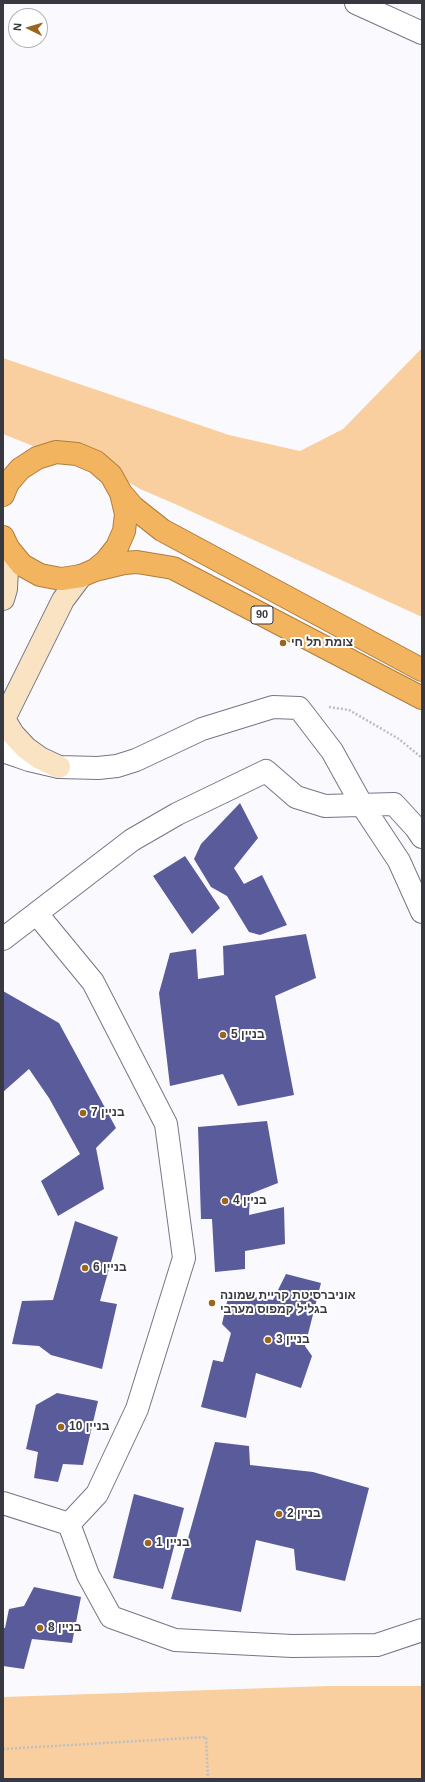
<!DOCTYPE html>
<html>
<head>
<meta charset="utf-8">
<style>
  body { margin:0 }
  #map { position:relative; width:425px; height:1782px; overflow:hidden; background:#fafafe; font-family:Helvetica,sans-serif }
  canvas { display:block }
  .frame { position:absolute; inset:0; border:4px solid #383940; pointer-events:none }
  .north { position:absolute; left:8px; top:8px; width:40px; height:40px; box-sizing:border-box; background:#fff; border:1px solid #afb0b3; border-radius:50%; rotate:275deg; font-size:11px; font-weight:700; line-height:16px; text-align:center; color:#383940 }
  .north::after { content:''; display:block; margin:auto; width:14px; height:18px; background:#9a651d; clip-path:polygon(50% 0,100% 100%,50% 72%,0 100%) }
</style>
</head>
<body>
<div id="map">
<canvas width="425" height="1782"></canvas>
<div class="frame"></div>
<div class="north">N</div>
</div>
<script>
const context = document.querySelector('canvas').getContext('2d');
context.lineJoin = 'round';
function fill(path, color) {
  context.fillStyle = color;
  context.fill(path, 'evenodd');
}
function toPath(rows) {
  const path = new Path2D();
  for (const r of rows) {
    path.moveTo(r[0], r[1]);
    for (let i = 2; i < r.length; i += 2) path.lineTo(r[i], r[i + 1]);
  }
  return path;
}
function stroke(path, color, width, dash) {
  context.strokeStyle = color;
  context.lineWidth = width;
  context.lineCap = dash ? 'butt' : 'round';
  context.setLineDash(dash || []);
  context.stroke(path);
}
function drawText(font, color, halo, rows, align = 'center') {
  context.font = font + ' Helvetica,"Noto Sans Hebrew",sans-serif';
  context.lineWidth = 4;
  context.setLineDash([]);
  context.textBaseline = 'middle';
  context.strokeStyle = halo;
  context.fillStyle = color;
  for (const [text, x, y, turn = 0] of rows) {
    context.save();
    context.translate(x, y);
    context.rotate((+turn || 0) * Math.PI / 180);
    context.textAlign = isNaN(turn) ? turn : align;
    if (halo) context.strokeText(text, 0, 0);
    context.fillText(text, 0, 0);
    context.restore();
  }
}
const green = toPath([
  [422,348,422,617,175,504,140,489,128,482,117,469,33,446,3,434,3,358,229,435,300,451,343,429],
  [328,1686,422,1686,422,1779,3,1779,3,1697]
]);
const building = toPath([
  [240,803,258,838,234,868,244,884,262,875,287,925,260,935,249,932,227,896,211,887,194,859,201,844],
  [185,856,220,908,192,934,153,876],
  [306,934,316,978,275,996,294,1095,238,1106,223,1074,170,1086,159,993,170,953,196,949,198,979,224,975,223,946],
  [3,991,59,1023,116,1128,96,1148,104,1189,58,1216,41,1181,80,1154,49,1098,29,1069,3,1092],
  [267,1121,278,1183,250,1194,249,1215,284,1207,285,1244,245,1251,245,1269,215,1272,212,1219,201,1219,198,1127],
  [75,1221,118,1237,100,1301,117,1304,102,1369,51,1355,39,1346,12,1344,22,1301,53,1300],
  [286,1274,321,1283,305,1346,312,1356,301,1388,256,1373,246,1418,201,1407,213,1360,223,1362,231,1333,222,1324,229,1293,273,1300],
  [57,1393,98,1401,83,1465,63,1464,58,1482,34,1478,38,1452,26,1449,36,1405],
  [215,1442,249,1446,250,1465,313,1472,369,1488,345,1581,296,1570,294,1549,256,1540,241,1612,171,1599],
  [134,1494,184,1508,163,1589,113,1578],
  [34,1587,81,1597,72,1643,32,1639,24,1669,3,1666,3,1628,5,1628,9,1609,24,1606]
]);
const path = toPath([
  [329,707,349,710,399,739,422,758],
  [3,1749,206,1737,208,1779]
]);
const minor = toPath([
  [356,3,422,33],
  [3,751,29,760,59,767,98,768,117,766,136,760,202,729,273,707,299,708,332,751,362,805,399,861,422,912],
  [3,939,132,840,177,814,266,771,296,797,325,806,394,804,416,828,422,837],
  [3,1503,69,1524,97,1494,137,1409,184,1258,166,1124,93,982,37,914],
  [69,1524,88,1575,111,1617,175,1640,292,1646,377,1645,422,1630]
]);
const secondary = toPath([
  [3,599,6,589,8,548],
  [4,719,13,734,26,748,40,758,59,767],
  [3,721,63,600,81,576]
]);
const trunk = toPath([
  [121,493,133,507,162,530,422,670],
  [3,495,8,483,20,469,37,458,56,452,77,454,96,462,111,475,121,493,126,514,124,531,117,547,106,561,95,570,81,576,61,579,40,575,22,565,8,548,3,537],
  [95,570,124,563,137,562,173,568,422,698]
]);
const markers = [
  [283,643,4,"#9a651d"],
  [223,1035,4,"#9a651d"],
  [83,1113,4,"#9a651d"],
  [225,1201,4,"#9a651d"],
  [85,1268,4,"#9a651d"],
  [212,1303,4,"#9a651d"],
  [268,1340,4,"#9a651d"],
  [61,1427,4,"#9a651d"],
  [279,1514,4,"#9a651d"],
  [148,1543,4,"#9a651d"],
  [40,1628,4,"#9a651d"]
];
const shields = [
  [262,615,22]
];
const shieldNames = [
  ["90",262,615]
];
const poiNames = [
  ["צומת תל חי",291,643],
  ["בניין 5",231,1035],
  ["בניין 7",91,1113],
  ["בניין 4",233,1201],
  ["בניין 6",93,1268],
  ["אוניברסיטת קריית שמונה",220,1296],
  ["בגליל קמפוס מערבי",220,1310],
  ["בניין 3",276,1340],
  ["בניין 10",69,1427],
  ["בניין 2",287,1514],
  ["בניין 1",156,1543],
  ["בניין 8",48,1628]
];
fill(green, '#facf9f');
fill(building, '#595b9a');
stroke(minor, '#747688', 24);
stroke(secondary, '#747688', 24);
stroke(trunk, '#b07d3b', 24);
stroke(path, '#bdbec3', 2.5, [2, 2]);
stroke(minor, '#fff', 22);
stroke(secondary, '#fae3c3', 22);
stroke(trunk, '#f3b460', 22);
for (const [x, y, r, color] of markers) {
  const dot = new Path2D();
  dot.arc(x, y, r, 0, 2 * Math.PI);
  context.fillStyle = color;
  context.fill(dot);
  stroke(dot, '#fff', 1.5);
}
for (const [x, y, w] of shields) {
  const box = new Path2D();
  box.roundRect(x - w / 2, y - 9, w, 18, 3);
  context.fillStyle = '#fff';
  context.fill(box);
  stroke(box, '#383940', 1);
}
drawText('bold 11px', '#383940', null, shieldNames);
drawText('bold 12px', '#383940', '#fff', poiNames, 'left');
</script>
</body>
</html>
